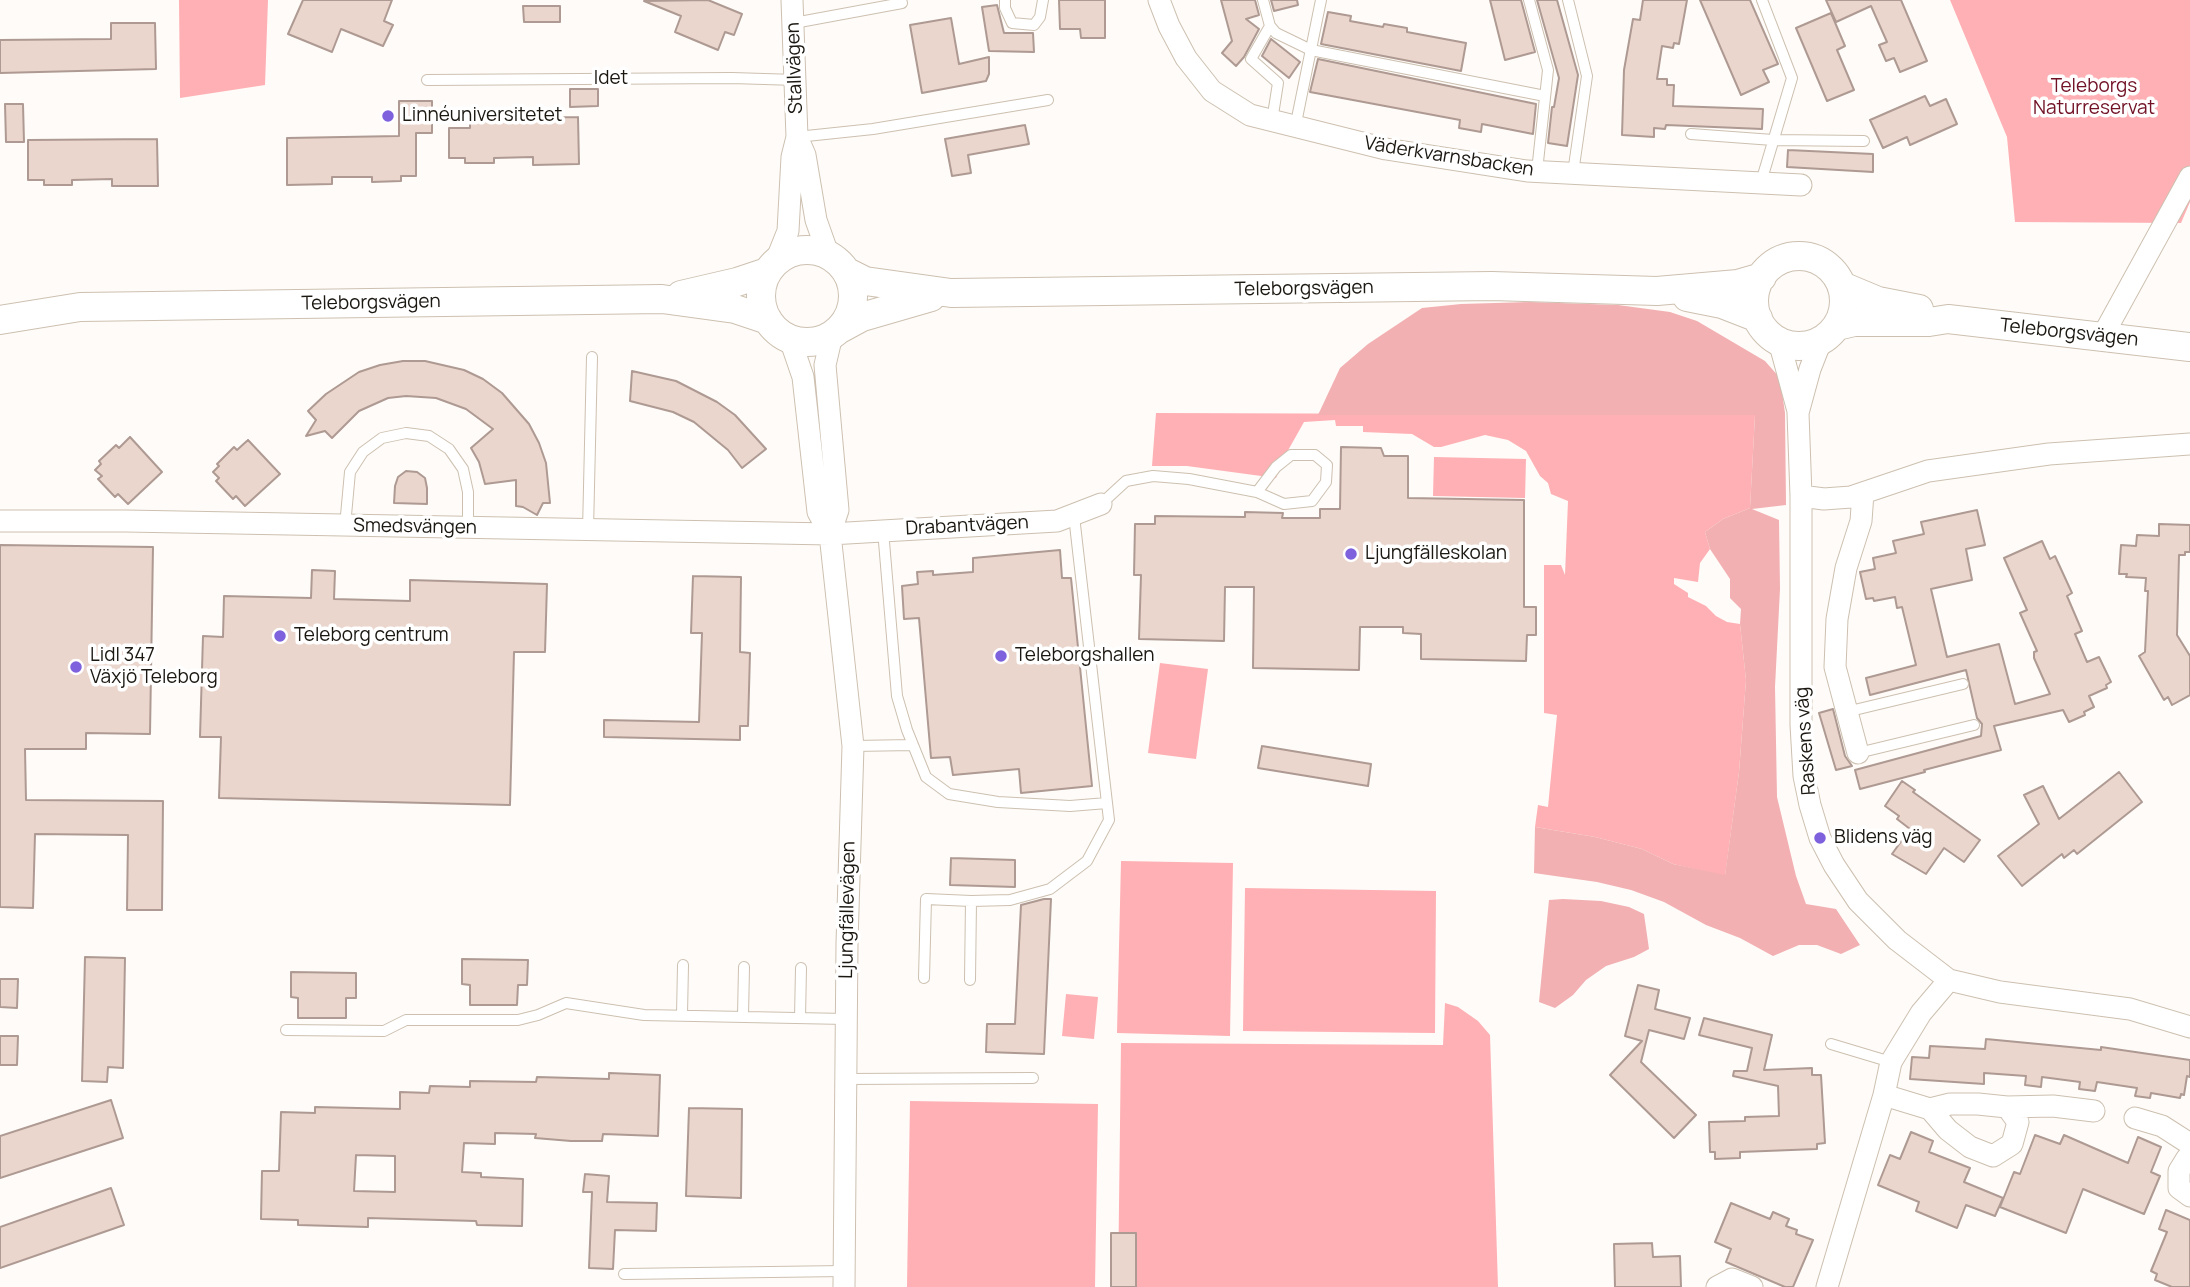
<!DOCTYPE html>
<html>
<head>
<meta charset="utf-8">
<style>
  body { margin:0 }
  canvas { display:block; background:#fefbf8 }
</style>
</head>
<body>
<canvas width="2190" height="1287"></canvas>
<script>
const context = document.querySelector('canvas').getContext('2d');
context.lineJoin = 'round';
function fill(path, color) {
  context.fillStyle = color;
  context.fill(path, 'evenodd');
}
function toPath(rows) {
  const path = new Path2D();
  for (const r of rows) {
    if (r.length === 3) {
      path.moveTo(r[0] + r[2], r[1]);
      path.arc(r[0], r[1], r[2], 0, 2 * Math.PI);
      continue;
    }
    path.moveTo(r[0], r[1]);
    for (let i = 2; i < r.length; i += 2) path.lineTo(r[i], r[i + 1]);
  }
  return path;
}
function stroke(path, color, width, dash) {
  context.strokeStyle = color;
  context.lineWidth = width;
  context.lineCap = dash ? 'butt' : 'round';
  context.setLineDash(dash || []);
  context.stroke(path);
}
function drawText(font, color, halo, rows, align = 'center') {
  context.font = font + ' Manrope,sans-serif';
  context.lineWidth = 7;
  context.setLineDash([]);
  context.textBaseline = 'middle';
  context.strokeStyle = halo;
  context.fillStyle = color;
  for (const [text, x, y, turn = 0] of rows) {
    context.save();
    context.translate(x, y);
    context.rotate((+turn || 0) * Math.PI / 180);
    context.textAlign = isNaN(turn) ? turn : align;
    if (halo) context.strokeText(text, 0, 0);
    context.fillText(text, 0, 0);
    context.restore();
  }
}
const green = toPath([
  [179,0,268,0,265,85,180,98],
  [1950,0,2190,0,2190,202,2181,223,2015,222,2007,137],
  [1156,413,1755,415,1750,508,1723,519,1705,532,1710,549,1700,563,1698,582,1674,578,1674,584,1688,593,1688,597,1706,606,1716,616,1727,622,1740,624,1746,680,1739,772,1725,876,1673,864,1642,849,1595,837,1535,827,1538,805,1548,807,1557,715,1544,713,1544,565,1561,565,1565,575,1568,501,1551,494,1548,483,1540,476,1526,451,1508,440,1485,435,1441,447,1434,447,1412,434,1363,432,1363,426,1336,426,1335,420,1304,422,1286,454,1276,478,1187,466,1152,466],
  [1434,457,1526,459,1525,498,1433,496],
  [1160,663,1208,669,1196,759,1148,753],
  [1121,861,1233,863,1230,1036,1117,1033],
  [1245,888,1436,891,1435,1033,1243,1031],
  [1066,994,1098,997,1094,1039,1062,1036],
  [1445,1003,1458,1007,1478,1021,1490,1035,1498,1287,1118,1287,1121,1043,1443,1045],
  [910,1101,1098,1104,1095,1287,907,1287]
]);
const forest = toPath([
  [1530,302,1618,305,1670,312,1697,321,1765,361,1780,378,1785,413,1786,505,1752,509,1779,520,1780,589,1775,687,1777,797,1796,876,1806,904,1836,909,1860,945,1841,954,1817,945,1799,945,1773,956,1740,938,1706,925,1664,902,1631,890,1597,882,1534,873,1535,827,1595,837,1642,849,1673,864,1725,875,1739,772,1746,680,1740,624,1741,609,1730,598,1730,579,1710,549,1705,532,1723,519,1750,508,1755,415,1318,415,1340,368,1368,344,1422,308,1461,304],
  [1563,899,1601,901,1629,907,1644,914,1649,949,1634,957,1606,966,1586,980,1573,995,1555,1008,1539,1002,1549,900]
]);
const building = toPath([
  [303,0,392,0,384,21,393,25,383,46,341,29,332,52,288,34,303,0],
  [708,0,742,14,734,35,725,32,718,50,675,32,681,16,644,1,708,0],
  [1059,0,1105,0,1105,38,1081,38,1080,29,1060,29,1059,0],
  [1221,0,1255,0,1259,15,1246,19,1259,29,1244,57,1236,66,1222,53,1232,41,1221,0],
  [1271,0,1297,0,1298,5,1274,11,1271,0],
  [1490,0,1521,0,1535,52,1505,60,1490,0],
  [1537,0,1557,0,1578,75,1567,146,1548,143,1552,107,1554,107,1559,78,1537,0],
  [1643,0,1687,0,1679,44,1674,43,1673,48,1662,46,1657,79,1667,79,1667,85,1674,85,1673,106,1763,109,1762,129,1666,125,1665,129,1654,128,1654,137,1622,135,1624,70,1633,19,1640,20,1643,0],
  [1700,0,1750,0,1778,64,1763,70,1769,82,1741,95,1700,0],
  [1826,0,1901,0,1927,61,1900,72,1894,58,1886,61,1879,45,1887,42,1871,6,1836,22,1826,0],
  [997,5,1004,33,1033,33,1034,52,989,51,982,7,997,5],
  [523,6,560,6,560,22,524,22,523,6],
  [1328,12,1351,16,1350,21,1383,27,1384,24,1407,28,1407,32,1466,43,1461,71,1321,44,1328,12],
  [1831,13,1845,46,1837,50,1854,90,1827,101,1796,28,1831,13],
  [951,18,959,64,989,57,989,74,986,81,922,93,910,25,951,18],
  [111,23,155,23,156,69,0,73,0,40,111,39,111,23],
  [1271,39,1300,62,1289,78,1262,56,1271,39],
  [1318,59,1536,104,1533,134,1482,124,1481,132,1459,128,1460,120,1310,92,1318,59],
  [570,89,598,89,598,106,570,107,570,89],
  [1925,96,1930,106,1946,99,1957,124,1910,145,1907,137,1883,148,1870,120,1925,96],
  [399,101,432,101,432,133,416,133,416,176,401,176,401,181,372,182,372,177,332,177,332,184,287,185,287,138,399,136,399,101],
  [5,104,23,104,24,142,6,142,5,104],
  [578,117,579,164,533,165,533,157,494,158,494,163,465,163,465,158,449,158,449,128,470,128,470,118,578,117],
  [1025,125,1029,144,968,155,971,173,952,176,945,139,1025,125],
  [157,139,158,186,112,186,112,179,72,180,72,185,44,185,44,180,28,180,28,140,157,139],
  [1788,150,1873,154,1873,172,1787,167,1788,150],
  [403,361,425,361,464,370,483,379,502,393,529,424,539,443,546,463,550,503,543,503,537,515,523,507,516,506,516,480,485,484,479,462,471,448,493,429,466,409,436,398,406,396,388,398,359,411,332,438,325,431,306,436,316,420,308,411,326,394,359,372,380,365,403,361],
  [632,371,676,381,717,402,735,415,766,449,742,468,728,450,694,422,673,412,630,401,632,371],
  [130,437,162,472,128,504,118,494,115,497,98,479,102,476,95,470,101,464,99,461,116,445,119,448,130,437],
  [248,440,280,474,245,506,236,496,233,499,216,481,219,478,213,472,219,466,217,464,234,447,237,450,248,440],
  [1341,447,1381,448,1384,456,1408,456,1408,498,1524,500,1524,607,1536,607,1536,635,1527,635,1526,661,1421,659,1421,634,1403,633,1403,627,1360,627,1359,670,1253,668,1254,587,1225,587,1224,641,1139,639,1141,575,1134,575,1135,524,1155,524,1155,516,1245,517,1245,512,1283,513,1282,518,1320,518,1320,509,1340,509,1341,447],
  [406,471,417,472,425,478,427,488,427,504,394,503,395,486,398,477,406,471],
  [1977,510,1985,545,1966,549,1972,580,1931,589,1947,657,1999,644,2015,704,2050,694,2034,658,2034,652,2037,651,2020,613,2027,610,2004,558,2042,541,2050,559,2055,556,2072,593,2067,596,2082,631,2075,634,2087,662,2099,657,2111,682,2106,685,2107,688,2089,696,2094,707,2084,712,2085,715,2069,722,2063,710,1994,726,2001,750,1924,770,1925,772,1860,789,1855,770,1981,736,1982,724,1977,718,1966,670,1870,695,1866,678,1916,665,1902,607,1897,608,1895,597,1874,601,1873,598,1866,599,1860,572,1875,569,1873,558,1896,553,1893,541,1924,534,1921,522,1977,510],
  [2159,524,2190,525,2190,552,2185,552,2185,555,2179,555,2177,635,2190,656,2190,695,2172,705,2168,697,2164,700,2139,656,2145,652,2148,591,2145,591,2146,578,2126,577,2127,574,2119,574,2121,545,2136,546,2137,535,2159,536,2159,524],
  [0,545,153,547,150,734,86,733,86,749,25,749,26,800,163,801,162,910,127,910,128,835,35,834,33,908,0,907,0,545],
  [1060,550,1062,578,1071,578,1092,786,1021,793,1019,769,953,775,950,757,931,758,919,618,904,619,902,586,918,584,917,572,933,571,933,575,973,572,973,558,1060,550],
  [312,570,335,571,334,599,410,601,410,580,547,584,545,652,514,652,510,805,219,798,221,737,200,737,203,636,223,637,224,596,311,598,312,570],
  [693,576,741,577,740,652,750,653,748,726,740,726,740,740,604,737,604,720,699,722,702,633,691,633,693,576],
  [1833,709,1845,756,1852,766,1836,770,1819,713,1833,709],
  [1262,746,1371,764,1368,786,1258,768,1262,746],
  [2119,772,2142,802,2077,854,2074,850,2064,858,2062,854,2022,886,1998,856,2039,824,2024,795,2043,786,2059,819,2119,772],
  [1902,781,1915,790,1913,792,1980,840,1964,862,1944,848,1926,874,1892,854,1910,829,1897,819,1899,816,1885,806,1902,781],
  [951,858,1015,860,1015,887,950,885,951,858],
  [1044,899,1051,899,1044,1054,986,1052,987,1024,1015,1024,1021,905,1044,899],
  [85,957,125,958,123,1068,108,1067,107,1082,82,1081,85,957],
  [462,959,528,960,527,985,518,985,517,1005,470,1005,470,985,462,984,462,959],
  [291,972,356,973,356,998,346,998,346,1018,298,1018,298,998,291,997,291,972],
  [0,979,18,979,17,1008,0,1007,0,979],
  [1638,985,1659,990,1655,1009,1690,1018,1684,1039,1649,1030,1641,1062,1696,1115,1674,1138,1610,1075,1642,1041,1625,1036,1638,985],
  [1704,1018,1772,1035,1764,1070,1812,1068,1812,1075,1821,1075,1825,1143,1817,1144,1817,1149,1740,1152,1740,1158,1715,1159,1715,1152,1710,1152,1709,1122,1745,1121,1745,1117,1779,1116,1778,1086,1733,1076,1734,1071,1747,1071,1752,1048,1699,1035,1704,1018],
  [0,1036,18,1036,17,1065,0,1065,0,1036],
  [1986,1039,2101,1050,2101,1047,2190,1060,2190,1077,2187,1076,2184,1095,2181,1094,2180,1098,2151,1093,2150,1098,2135,1096,2137,1088,2097,1082,2095,1091,2079,1089,2080,1082,2042,1077,2041,1087,2025,1085,2026,1076,1984,1073,1984,1084,1910,1079,1912,1057,1929,1058,1930,1046,1985,1049,1986,1039],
  [609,1073,660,1075,658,1136,603,1134,602,1141,571,1141,535,1138,536,1134,495,1133,495,1144,464,1143,462,1172,481,1173,481,1177,523,1179,522,1226,477,1225,476,1221,368,1218,368,1227,298,1225,298,1220,261,1219,262,1171,279,1171,281,1112,315,1113,315,1107,400,1109,400,1092,429,1093,430,1086,470,1087,470,1081,536,1082,537,1077,609,1079,609,1073],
  [356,1155,395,1156,395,1192,354,1191,356,1155],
  [111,1100,123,1138,0,1178,0,1136,111,1100],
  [689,1108,742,1109,741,1198,686,1196,689,1108],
  [1911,1132,1933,1141,1929,1152,1970,1168,1964,1182,2003,1198,1995,1216,1966,1205,1957,1228,1916,1211,1919,1202,1878,1185,1890,1155,1900,1159,1911,1132],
  [2035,1135,2060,1144,2064,1135,2128,1163,2138,1137,2161,1147,2151,1172,2160,1176,2144,1214,2083,1189,2066,1233,2000,1207,2014,1172,2020,1174,2035,1135],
  [585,1174,609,1176,607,1202,657,1203,656,1231,615,1230,613,1269,589,1268,592,1192,583,1192,585,1174],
  [111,1188,124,1225,0,1268,0,1227,111,1188],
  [1731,1203,1770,1219,1773,1212,1789,1219,1786,1226,1797,1230,1796,1234,1813,1240,1793,1287,1785,1287,1726,1262,1731,1249,1715,1242,1731,1203],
  [2166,1210,2190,1220,2190,1287,2172,1287,2155,1280,2157,1274,2151,1271,2167,1232,2159,1229,2166,1210],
  [1111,1233,1136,1233,1136,1287,1111,1287,1111,1233],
  [1652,1243,1653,1257,1680,1256,1681,1287,1615,1287,1614,1244,1652,1243]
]);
const service = toPath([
  [1005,0,1005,8,1012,23,1034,25,1040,17,1043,0],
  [1263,0,1270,26,1276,33,1311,50,1545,96],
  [1529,0,1548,70,1537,171],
  [1568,0,1587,76,1573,173],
  [794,23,902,3,901,0],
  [1270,26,1251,59,1278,83,1272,121],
  [427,80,732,78,796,80],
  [1295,128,1321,0],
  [1691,134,1773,140,1864,141],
  [797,137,873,129,1048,100],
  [1761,182,1792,78,1762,0],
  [1101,504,1126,481,1153,476,1189,479,1257,492,1284,504,1312,501,1326,482,1327,465,1315,455,1291,455,1276,467,1257,492],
  [345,526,350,472,363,452,382,438,406,433,429,436,449,449,463,469,468,492,468,528],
  [588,530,592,357],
  [883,530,897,696,907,730,926,777,949,794,998,802,1070,806,1107,803,1074,516],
  [1846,712,1963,684],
  [853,746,913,745],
  [1858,753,1974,725],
  [971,901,1010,900,1050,889,1087,861,1109,820,1107,803],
  [924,978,926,899,971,901,970,980],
  [682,1015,683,965],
  [743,1016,744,967],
  [800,1018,801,968],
  [286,1030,384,1031,406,1020,518,1020,538,1015,566,1003,644,1015,846,1019],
  [1831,1044,1891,1062],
  [846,1079,1033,1078],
  [624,1274,844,1271]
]);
const minor = toPath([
  [1159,0,1169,26,1186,58,1212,91,1250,115,1386,149,1527,171,1801,185],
  [798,139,805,155,816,220,828,254],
  [776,261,788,231,792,157,797,137,792,0],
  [2102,337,2190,177],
  [790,339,803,377,818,512,830,534,853,746,847,943,844,1287],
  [1779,341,1798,411],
  [1821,341,1810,369,1798,413,1801,496,1801,725,1804,776,1810,805,1820,838,1834,865,1858,901,1897,940,1949,980,2000,992,2130,1009,2190,1027],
  [1801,496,1824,499,1851,497,1928,471,2049,454,2190,444],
  [0,521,126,521,830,534,1057,521,1101,504],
  [830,534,838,510,825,365,832,335],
  [1858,753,1835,667,1837,619,1846,568,1861,521,1863,493],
  [1884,1095,1930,1109,1950,1104,1978,1104,2007,1107,2053,1106,2094,1111],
  [1930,1109,1948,1130,1970,1147,1993,1156,2012,1144,2018,1122,2007,1107],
  [2135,1118,2162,1126,2190,1144],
  [2190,1157,2187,1158,2179,1171,2179,1188,2190,1196],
  [1717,1287,1732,1279,1752,1287],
  [1827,1287,1884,1095,1891,1062,1921,1013,1949,980]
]);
const secondary = toPath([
  [807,296,46],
  [1799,301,45],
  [847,272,865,281,951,293,1492,286,1657,291,1738,284,1762,277],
  [1842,286,1878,301,1919,309],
  [681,295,737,282,767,272],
  [1687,297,1722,304,1758,318],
  [0,320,80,307,662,299,735,309,768,320],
  [1837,326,1854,322,1929,322,1948,319,2190,347],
  [838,330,862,317,931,297]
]);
const markers = [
  [388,116,7,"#7e61dc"],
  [1351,554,7,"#7e61dc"],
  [280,636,7,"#7e61dc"],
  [1001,656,7,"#7e61dc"],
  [76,667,7,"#7e61dc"],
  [1820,838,7,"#7e61dc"]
];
const streetNames = [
  ["Stallvägen",795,68,-92],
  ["Idet",611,79],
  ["Väderkvarnsbacken",1449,157,9],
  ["Teleborgsvägen",1304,289,-1],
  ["Teleborgsvägen",371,303,-1],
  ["Teleborgsvägen",2069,333,6],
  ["Drabantvägen",967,526,-3],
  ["Smedsvängen",415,527,1],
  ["Raskens väg",1806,741,-94],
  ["Ljungfällevägen",848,910,-89]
];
const parkNames = [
  ["Teleborgs",2094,87],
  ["Naturreservat",2094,109]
];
const poiNames = [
  ["Linnéuniversitetet",402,116],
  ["Ljungfälleskolan",1365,554],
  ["Teleborg centrum",294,636],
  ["Lidl 347",90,656],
  ["Växjö Teleborg",90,678],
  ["Teleborgshallen",1015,656],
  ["Blidens väg",1834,838]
];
fill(green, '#ffb0b4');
fill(forest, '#f2b0b2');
fill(building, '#ebd6cd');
stroke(building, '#ae9a92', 2);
stroke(service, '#cdc0b0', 12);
stroke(minor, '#cdc0b0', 23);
stroke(secondary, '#cdc0b0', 30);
stroke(service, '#fff', 10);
stroke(minor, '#fff', 21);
stroke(secondary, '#fff', 28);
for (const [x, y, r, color] of markers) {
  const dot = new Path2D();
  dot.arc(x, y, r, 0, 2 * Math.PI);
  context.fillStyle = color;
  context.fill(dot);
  stroke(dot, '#fff', 2.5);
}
drawText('19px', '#1b1711', '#fff', streetNames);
drawText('19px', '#711125', '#fff', parkNames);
drawText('19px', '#1b1711', '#fff', poiNames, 'left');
</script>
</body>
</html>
